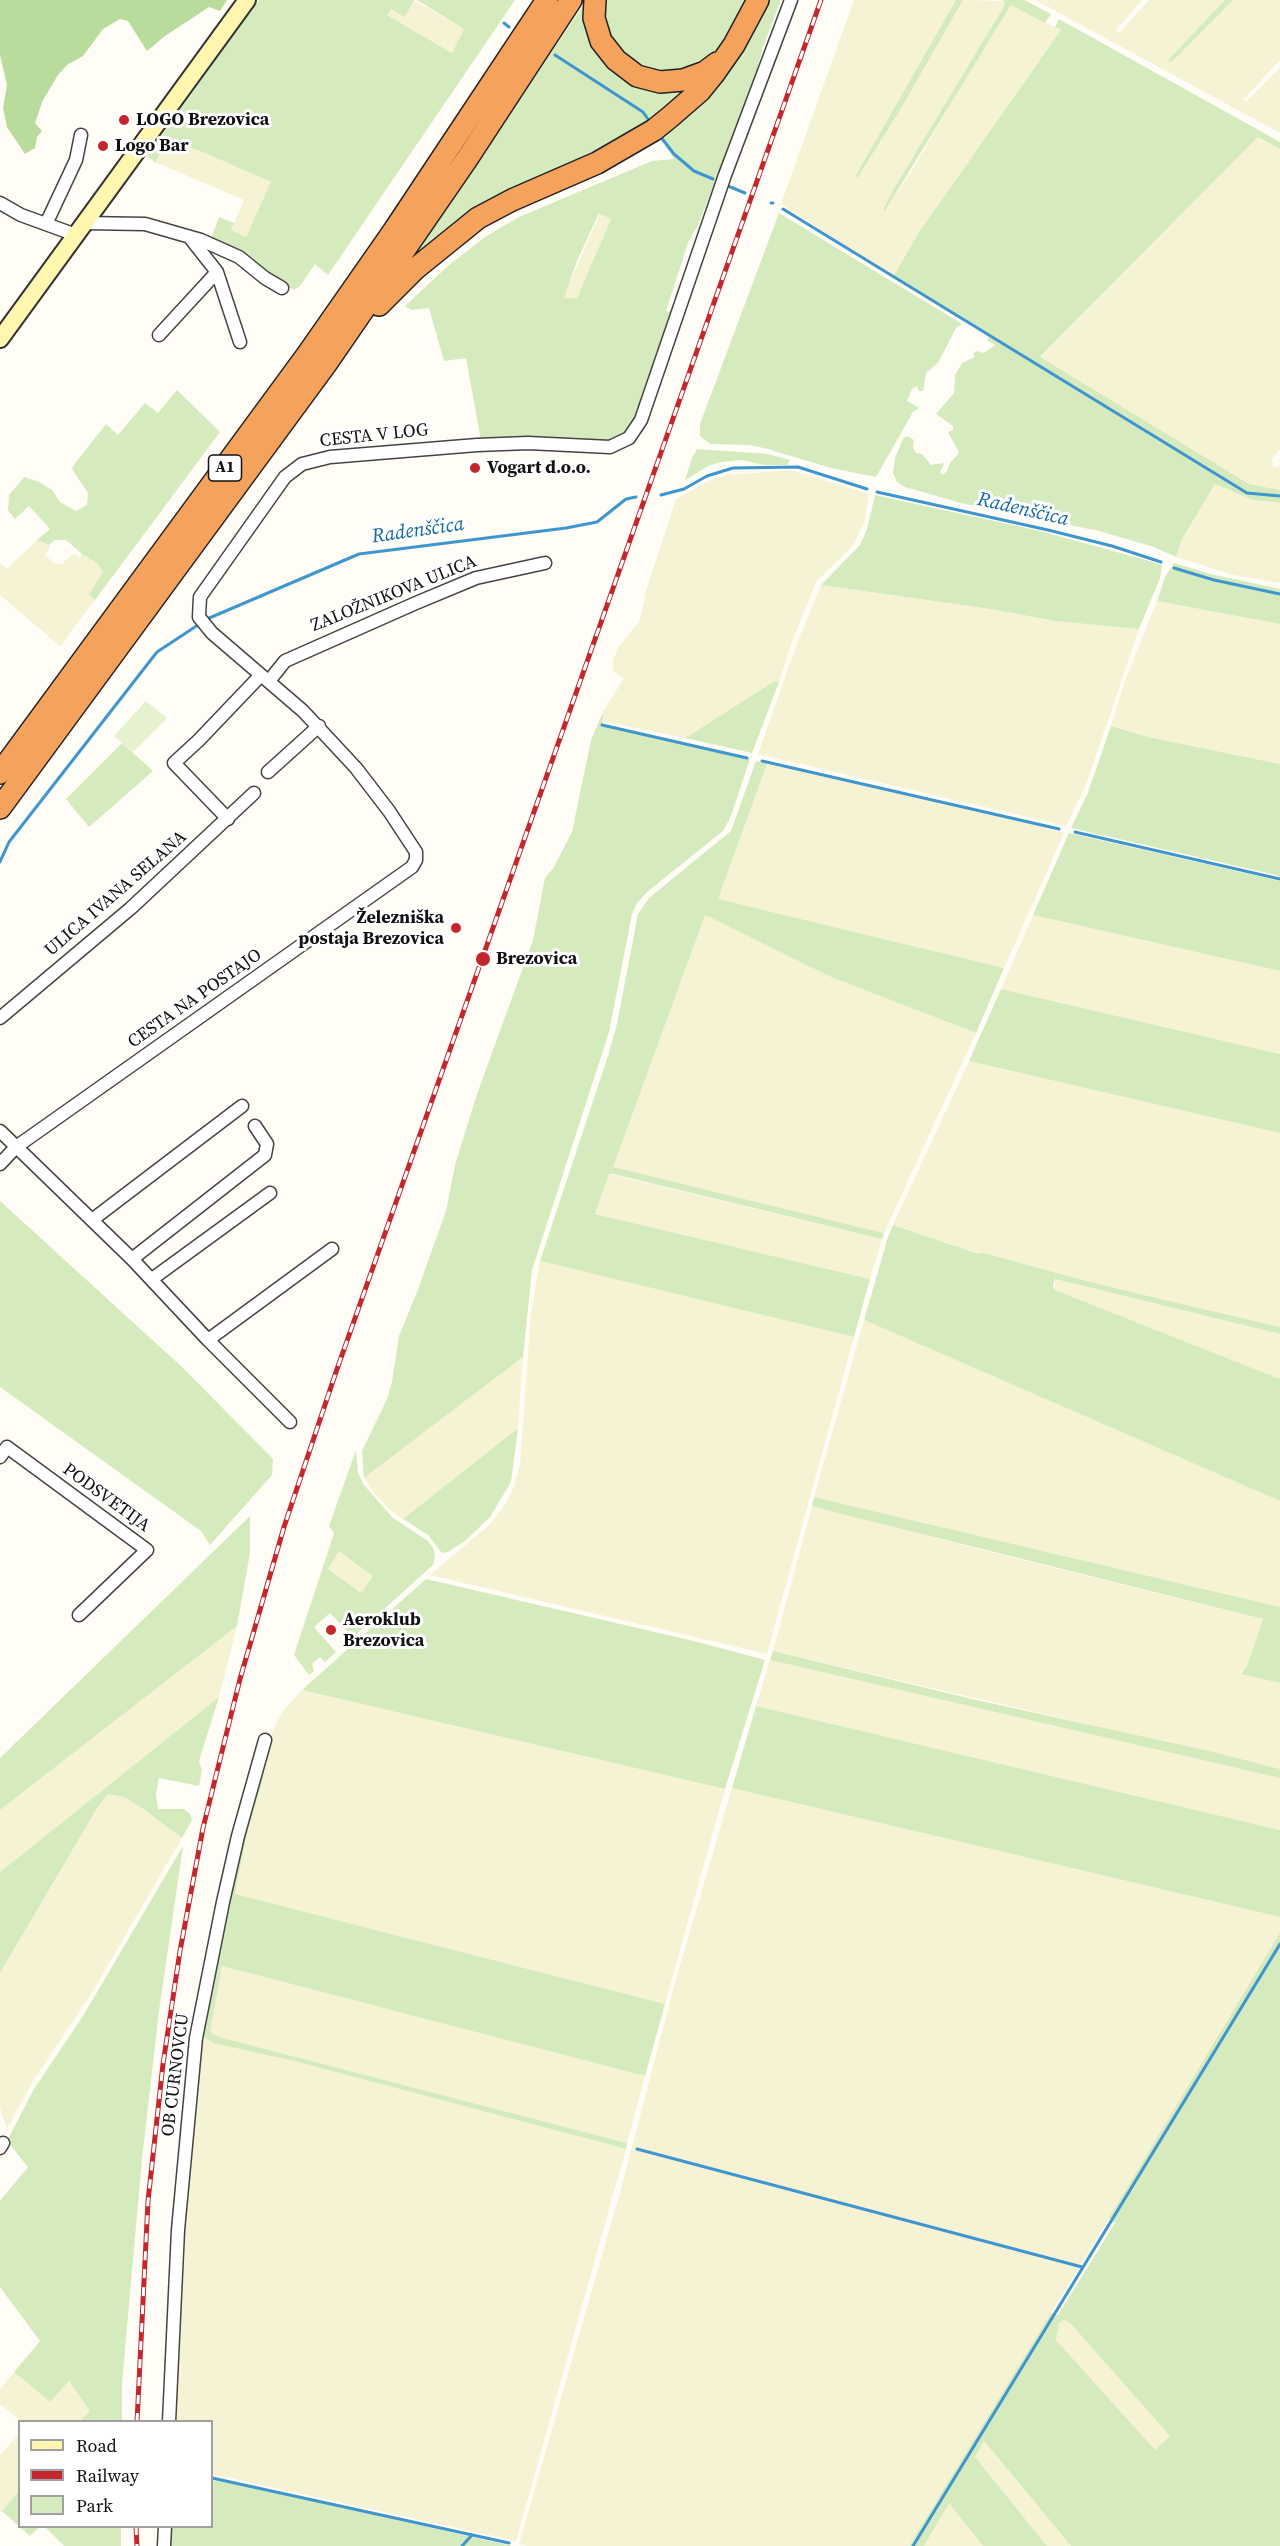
<!DOCTYPE html>
<html>
<head>
<meta charset="utf-8">
<style>
  body { margin:0 }
  #map { position:relative; width:1280px; height:2546px; overflow:hidden; background:#fffdf5; font-family:"Source Serif 4",serif }
  canvas { display:block }
  .legend { position:absolute; left:18px; top:2420px; width:195px; height:108px; box-sizing:border-box; background:#fff; border:2px solid #a0a0a0; margin:0; padding:8px 10px; list-style:none; font-size:18px; color:#111 }
  .legend li { display:flex; align-items:center; gap:12px; height:30px }
  .legend b { width:30px; border:2px solid #a0a0a0 }
</style>
</head>
<body>
<div id="map">
<canvas width="1280" height="2546"></canvas>
<ul class="legend">
<li><b style="height:8px;background:#fff6b0"></b>Road</li>
<li><b style="height:8px;background:#c4262e"></b>Railway</li>
<li><b style="height:16px;background:#d5ebbd"></b>Park</li>
</ul>
</div>
<script>
const context = document.querySelector('canvas').getContext('2d');
context.lineJoin = 'round';
function fill(path, color) {
  context.fillStyle = color;
  context.fill(path, 'evenodd');
}
function toPath(rows) {
  const path = new Path2D();
  for (const r of rows) {
    path.moveTo(r[0], r[1]);
    for (let i = 2; i < r.length; i += 2) path.lineTo(r[i], r[i + 1]);
  }
  return path;
}
function stroke(path, color, width, dash) {
  context.strokeStyle = color;
  context.lineWidth = width;
  context.lineCap = dash ? 'butt' : 'round';
  context.setLineDash(dash || []);
  context.stroke(path);
}
function drawText(font, color, halo, rows, align = 'center') {
  context.font = font + ' "Source Serif 4",serif';
  context.lineWidth = 6;
  context.setLineDash([]);
  context.textBaseline = 'middle';
  context.strokeStyle = halo;
  context.fillStyle = color;
  for (const [text, x, y, turn = 0] of rows) {
    context.save();
    context.translate(x, y);
    context.rotate((+turn || 0) * Math.PI / 180);
    context.textAlign = isNaN(turn) ? turn : align;
    if (halo) context.strokeText(text, 0, 0);
    context.fillText(text, 0, 0);
    context.restore();
  }
}
const farmland = toPath([
  [414,0,464,29,452,53,387,15,391,8,405,16],
  [854,0,956,0,856,177,858,177,899,112,963,0,1005,1,1003,8,896,185,885,211,914,167,981,51,1011,5,1061,30,919,232,893,277,781,204],
  [1035,0,1053,0,1054,2,1056,0,1142,0,1116,30,1119,33,1149,0,1225,0,1169,59,1180,54,1233,0,1280,0,1280,60,1243,100,1247,101,1280,68,1280,133],
  [1258,137,1280,149,1280,449,1271,460,1274,468,1280,465,1280,490,1249,484,1040,358],
  [176,144,205,153,272,182,246,237,231,230,244,200,155,162,164,149,170,152],
  [600,213,611,219,577,298,563,298],
  [791,470,869,494,865,520,854,544,816,582,792,642,779,682,775,681,685,738,603,721,604,710,624,678,616,674,613,669,613,660,618,648,640,620,646,591,676,499,708,481,728,475],
  [1215,484,1253,500,1280,503,1280,583,1233,575,1176,557,1181,541],
  [37,540,49,545,49,549,45,555,55,564,62,564,70,556,75,554,80,557,82,554,97,563,103,572,90,594,95,600,74,627,61,647,0,595,0,563,7,569],
  [821,585,990,609,1055,621,1139,629,1086,785,1066,826,758,754,797,643],
  [1157,601,1280,624,1280,764,1148,737,1111,726,1124,683],
  [767,764,1003,816,1064,833,1004,968,718,899],
  [705,915,831,977,976,1033,884,1233,612,1167],
  [1033,915,1280,971,1280,1054,1001,989],
  [969,1061,1280,1133,1280,1327,1102,1285,981,1252,980,1254,893,1225],
  [609,1174,882,1239,870,1279,595,1214],
  [540,1261,854,1337,767,1654,430,1575,488,1526,503,1508,514,1487,520,1464,531,1313],
  [1055,1279,1280,1334,1280,1379,1055,1290],
  [864,1320,1280,1501,1280,1607,814,1497],
  [523,1357,518,1428,403,1519,391,1511,373,1492,364,1478],
  [812,1506,982,1550,1263,1619,1247,1666,1241,1673,1280,1683,1280,1769,773,1651],
  [339,1550,373,1576,361,1593,328,1569],
  [237,1626,219,1697,0,1872,0,1810],
  [770,1660,1280,1778,1280,1830,756,1706],
  [302,1690,725,1789,665,2004,235,1894,247,1834,264,1775,260,1767,267,1741,283,1711],
  [732,1788,1280,1917,1280,1933,1213,2049,909,2546,529,2546,519,2544,623,2182,674,1986],
  [108,1794,124,1797,142,1808,182,1838,93,1991,30,2086,7,2129,0,2108,0,1973,96,1810],
  [222,1966,645,2076,627,2143,219,2037,210,2032,210,2027],
  [201,2035,214,2043,294,2061,626,2149,516,2541,212,2474,212,2422,171,2422,179,2258],
  [1064,2320,1071,2324,1170,2436,1155,2451,1056,2340,1059,2323],
  [14,2372,50,2402,69,2381,90,2411,80,2421,21,2421,0,2404,0,2389],
  [19,2434,19,2491,0,2513,0,2455],
  [984,2440,995,2455,1071,2546,1047,2546,975,2457],
  [949,2502,983,2546,924,2546]
]);
const green = toPath([
  [259,0,414,0,405,17,391,9,387,15,452,53,464,29,417,0,515,0,328,275,315,264,300,286,294,290,210,241,219,217,234,223,231,230,246,237,271,182,205,153,169,140,155,162,147,156],
  [603,0,750,0,724,43,713,56,679,74,639,68,607,37,602,15],
  [770,0,781,0,762,50,756,75,699,223,688,243,666,311,673,312,642,404,629,431,617,440,606,444,481,441,466,358,444,361,429,308,411,310,405,306,448,266,485,237,519,217,652,161,674,159,659,137,755,27],
  [599,213,611,219,577,298,564,298,577,261],
  [956,0,963,0,899,112,858,177,855,177],
  [1002,0,1024,0,1051,14,1045,23,1011,5,885,211,883,210,896,185,1003,8,1005,2],
  [1225,0,1233,0,1180,54,1171,62,1168,60],
  [585,3,612,64,695,87,634,132,505,193,422,251,416,251],
  [1059,19,1280,142,1280,149,1258,137,1040,357,1249,484,1280,490,1280,503,1253,500,1215,484,1181,541,1176,557,1154,547,1099,531,961,503,905,487,897,482,893,473,895,458,903,439,907,436,914,440,913,448,916,453,922,454,931,465,943,463,944,465,940,472,943,475,947,471,950,463,959,453,948,432,953,430,953,426,936,414,954,393,955,375,962,363,975,357,973,354,976,351,984,353,995,345,987,340,990,335,893,277,919,232,1061,30,1055,27],
  [779,213,962,324,956,328,938,363,926,373,923,391,919,391,917,386,912,389,907,401,919,408,913,412,876,477,831,468,768,449,750,445,710,444,700,436,700,424],
  [177,390,220,432,95,600,89,594,103,572,97,563,82,554,66,540,54,540,49,545,37,540,50,529,29,506,15,519,8,510,9,495,24,477,39,482,52,490,60,502,76,511,87,505,88,493,72,469,74,465,106,424,118,435,145,403,158,413],
  [697,449,768,454,790,460,787,465,765,465,741,460,722,462,710,465,685,480,692,458],
  [875,495,1040,531,1146,560,1162,565,1160,578,1139,629,1055,621,990,609,821,585,860,545,867,529],
  [1174,563,1211,574,1280,589,1280,624,1157,601,1165,577],
  [775,681,779,682,752,753,685,738],
  [604,710,602,726,750,759,731,816,723,831,647,892,637,903,632,914,609,1032,532,1270,523,1357,364,1478,362,1451,387,1399,392,1382,399,1336,417,1292,446,1211,455,1165,477,1094,533,940,545,878,554,867,572,832,591,740],
  [1111,726,1148,737,1280,764,1280,876,1071,828,1087,795],
  [122,743,153,771,89,827,66,799],
  [756,761,767,764,718,899,1004,968,976,1033,831,977,705,915,613,1167,884,1233,882,1239,613,1174,609,1174,595,1214,870,1279,854,1337,540,1261,608,1056,617,1024,638,914,649,898,731,831],
  [1069,833,1280,881,1280,971,1033,915],
  [1001,989,1280,1054,1280,1133,969,1061],
  [0,1201,182,1367,273,1459,272,1475,210,1545,201,1531,0,1387],
  [893,1225,979,1254,980,1252,1102,1285,1280,1327,1280,1334,1055,1279,1053,1286,1055,1290,1280,1379,1280,1501,864,1320,888,1237],
  [518,1428,511,1482,490,1517,466,1540,448,1552,442,1553,428,1535,403,1519],
  [356,1450,358,1473,364,1485,393,1518,428,1541,433,1548,435,1556,433,1565,353,1637,330,1613,314,1627,336,1652,325,1662,320,1657,312,1664,314,1671,309,1675,294,1655,334,1533,329,1526],
  [339,1551,373,1576,361,1593,328,1569],
  [814,1497,1280,1607,1280,1683,1241,1674,1247,1666,1263,1619,849,1516,812,1506],
  [250,1516,250,1553,237,1626,0,1810,0,1758],
  [426,1579,694,1641,765,1660,725,1789,302,1690],
  [773,1651,972,1699,1209,1751,1280,1769,1280,1778,770,1660],
  [219,1697,199,1761,202,1770,199,1786,159,1778,156,1794,158,1809,184,1809,190,1814,192,1820,182,1838,142,1808,124,1797,108,1794,96,1810,0,1973,0,1872],
  [756,1706,1280,1830,1280,1917,732,1788],
  [260,1767,264,1775,247,1834,235,1894,665,2004,645,2076,222,1966,210,2032,219,2037,627,2143,626,2149,294,2061,213,2043,201,2035,226,1898],
  [183,1846,159,2011,142,2159,122,2383,122,2421,80,2421,90,2411,69,2381,50,2402,14,2372,40,2341,0,2287,0,2201,28,2167,7,2141,34,2089,83,2016],
  [1280,1933,1280,2546,1071,2546,984,2441,975,2457,1047,2546,983,2546,949,2503,924,2546,909,2546,1051,2313,1058,2315,1115,2223,1109,2218],
  [1064,2320,1071,2324,1170,2436,1155,2450,1056,2340,1059,2323],
  [212,2480,260,2489,512,2546,166,2546,166,2527,212,2526],
  [19,2491,20,2526,39,2527,30,2536,2,2511],
  [45,2527,121,2527,121,2546,64,2546]
]);
const forest = toPath([
  [0,0,227,0,220,11,209,7,165,36,147,51,128,21,120,19,103,29,83,56,67,65,58,75,43,100,35,123,42,131,37,137,35,148,25,154,7,127,3,108,7,85,0,55]
]);
const pitch = toPath([
  [146,701,167,718,133,752,114,736]
]);
const stream = toPath([
  [504,23,509,27],
  [555,55,643,112,650,122],
  [660,136,674,154,694,171,713,179],
  [728,186,745,193],
  [771,203,773,203],
  [783,209,1247,493,1280,496],
  [877,492,1048,530,1112,546,1161,562],
  [661,495,684,489,707,476,733,468,798,467,867,489],
  [1174,568,1214,580,1280,594],
  [207,619,359,554,566,528,597,522,626,499,636,497],
  [602,725,747,758],
  [762,761,1059,829],
  [1075,832,1280,879],
  [0,862,9,842,157,652,201,623],
  [637,2149,1082,2267],
  [212,2478,509,2543],
  [462,2546,472,2535],
  [913,2546,1280,1944]
]);
const minor = toPath([
  [0,203,21,215,76,235],
  [84,223,145,224,201,240,239,257,265,278,282,288],
  [46,224,76,160,81,135],
  [191,239,217,272,240,342],
  [159,335,217,272],
  [269,681,285,661,416,603,476,578,545,563],
  [268,772,319,726],
  [228,819,174,763,199,740,261,675],
  [0,1018,131,908,254,793],
  [0,1131,132,1259,208,1340,290,1422],
  [0,1164,16,1147,412,867,416,860,416,852,389,811,356,768,303,711,212,633,199,617,200,597,285,477,302,464,330,457,477,445,528,443,610,447,629,438,641,420,725,175,791,0],
  [92,1220,242,1106],
  [132,1259,265,1155,267,1144,255,1126],
  [152,1279,270,1193],
  [208,1340,332,1249],
  [0,1457,7,1447,147,1550,79,1615],
  [0,2148,3,2143],
  [169,2422,178,2230,196,2038,223,1902,238,1836,265,1740],
  [164,2546,165,2526]
]);
const secondary = toPath([
  [0,339,247,0]
]);
const motorway = toPath([
  [595,0,594,18,601,41,616,60,637,76,660,82,683,80,705,72,717,63],
  [379,305,415,269,478,218,512,200,597,163,654,130,670,117,700,91,713,75,734,45,758,0],
  [0,773,307,355,395,229,547,0],
  [0,808,326,364,467,159,571,0]
]);
const rail = toPath([
  [137,2422,148,2201,163,2064,180,1951,203,1828,240,1679,284,1527,336,1372,821,0],
  [136,2526,137,2546]
]);
const markers = [
  [124,120,6,"#c4262e"],
  [103,146,6,"#c4262e"],
  [475,468,6,"#c4262e"],
  [456,928,6,"#c4262e"],
  [483,959,8,"#c4262e"],
  [331,1630,6,"#c4262e"]
];
const shields = [
  [225,468,33]
];
const shieldNames = [
  ["A1",225,468]
];
const poiNames = [
  ["LOGO Brezovica",136,120],
  ["Logo Bar",115,146],
  ["Vogart d.o.o.",487,468],
  ["Železniška",444,918,"right"],
  ["postaja Brezovica",444,939,"right"],
  ["Brezovica",496,959],
  ["Aeroklub",343,1620],
  ["Brezovica",343,1641]
];
const streetNames = [
  ["CESTA V LOG",374,436,-6],
  ["ZALOŽNIKOVA ULICA",394,594,-22],
  ["ULICA IVANA SELANA",116,894,-41],
  ["CESTA NA POSTAJO",195,999,-35],
  ["PODSVETIJA",106,1498,36],
  ["OB CURNOVCU",176,2075,-83]
];
const waterNames = [
  ["Radenščica",1023,510,13],
  ["Radenščica",418,531,-8]
];
fill(farmland, '#f6f3d4');
fill(green, '#d5ebbd');
fill(forest, '#b9dc9c');
fill(pitch, '#e6f2cf');
stroke(stream, '#3f96cf', 3);
stroke(minor, '#444', 15);
stroke(secondary, '#333', 20);
stroke(motorway, '#222', 24);
stroke(minor, '#fff', 12);
stroke(secondary, '#fff6b0', 16);
stroke(motorway, '#f5a25d', 21);
stroke(rail, '#c4262e', 5);
stroke(rail, '#fff', 3, [9]);
for (const [x, y, r, color] of markers) {
  const dot = new Path2D();
  dot.arc(x, y, r, 0, 2 * Math.PI);
  context.fillStyle = color;
  context.fill(dot);
  stroke(dot, '#fff', 2);
}
for (const [x, y, w] of shields) {
  const box = new Path2D();
  box.roundRect(x - w / 2, y - 13, w, 26, 4.5);
  context.fillStyle = '#fff';
  context.fill(box);
  stroke(box, '#111', 1.5);
}
drawText('bold 16px', '#111', null, shieldNames);
drawText('bold 18px', '#111', '#fff', poiNames, 'left');
drawText('18px', '#111', '#fff', streetNames);
drawText('italic 20px', '#1768a6', '#fff', waterNames);
</script>
</body>
</html>
